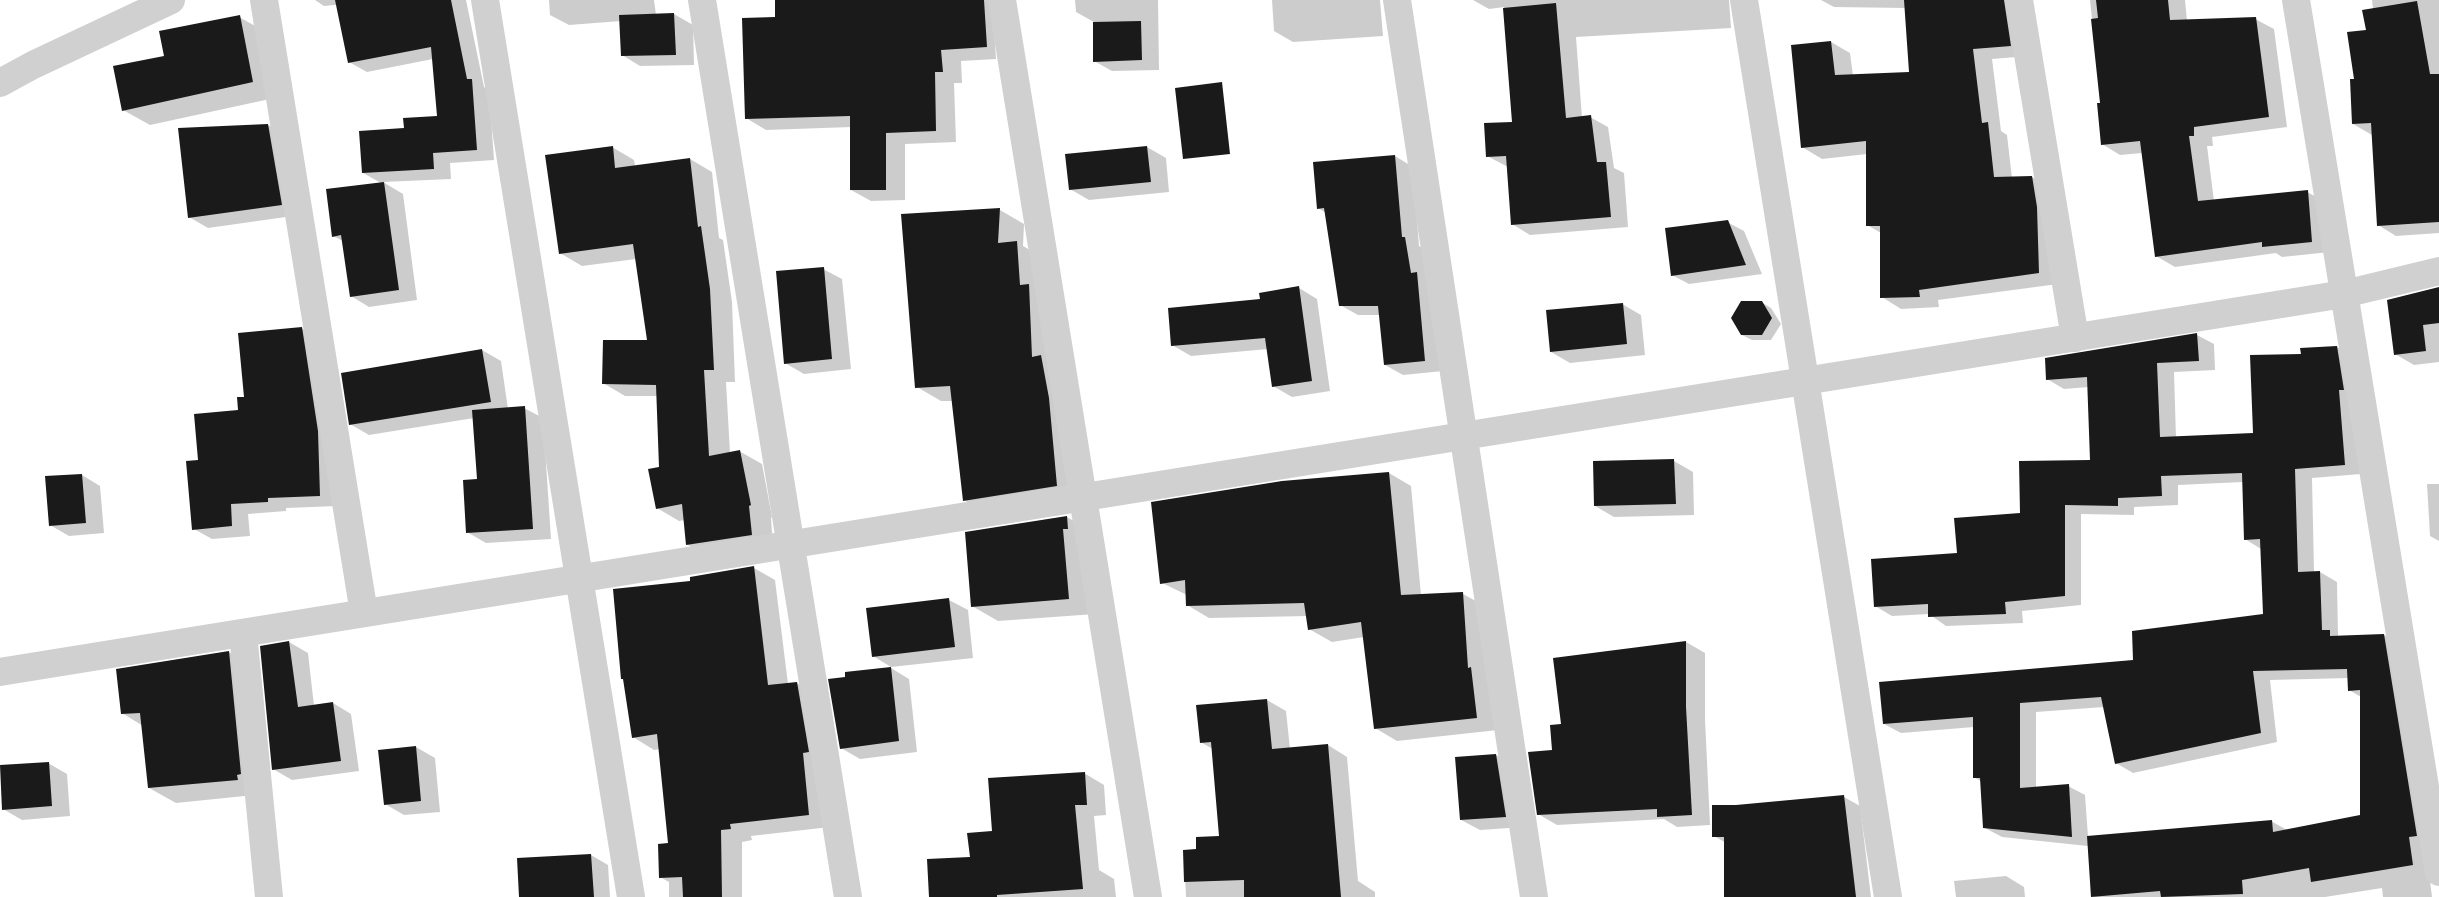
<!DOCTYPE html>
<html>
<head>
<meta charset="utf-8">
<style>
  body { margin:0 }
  canvas { display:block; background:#fff }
</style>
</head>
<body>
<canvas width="2439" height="897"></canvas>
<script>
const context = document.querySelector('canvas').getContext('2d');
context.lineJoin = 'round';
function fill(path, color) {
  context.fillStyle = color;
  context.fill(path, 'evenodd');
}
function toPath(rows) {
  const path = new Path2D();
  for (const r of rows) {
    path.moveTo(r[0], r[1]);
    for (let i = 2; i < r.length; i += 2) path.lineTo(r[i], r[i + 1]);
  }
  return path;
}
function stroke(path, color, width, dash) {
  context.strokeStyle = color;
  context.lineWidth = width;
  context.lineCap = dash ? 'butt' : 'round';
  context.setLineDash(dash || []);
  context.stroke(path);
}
const shadow = toPath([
  [315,0,366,0,366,2,324,6],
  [428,0,466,0,484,87,489,90,494,160,450,163,451,179,383,182,403,194,417,300,369,307,351,296,343,241,333,236,381,183,363,173,405,130,438,117,433,59,367,72,349,62],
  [549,0,654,0,656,15,674,14,693,25,694,65,640,66,622,55,621,21,569,25,550,15],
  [776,0,992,0,996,59,961,61,962,83,954,83,956,142,905,144,905,200,871,201,851,190,851,127,766,130,746,118,776,18],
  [1075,0,1158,0,1159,70,1112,71,1094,61,1094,22,1076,12],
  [1272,0,1380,0,1383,36,1293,42,1274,31],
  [1473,0,1729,0,1731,28,1576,37,1582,118,1590,117,1608,127,1614,168,1624,173,1628,227,1530,235,1512,224,1508,167,1487,156,1514,123,1504,7,1489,9],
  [1821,0,2012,0,2029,56,1992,59,2001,131,2007,135,2012,178,2032,177,2051,188,2058,284,1938,300,1939,307,1901,309,1882,297,1881,233,1867,225,1867,154,1822,159,1802,147,1831,42,1850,53,1853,76,1910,74,1905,8,1834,7],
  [2090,0,2185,0,2187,21,2255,19,2274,29,2287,127,2212,137,2213,146,2207,146,2214,201,2307,192,2326,202,2330,252,2282,257,2276,253,2175,267,2156,256,2142,153,2120,155,2102,144,2101,104],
  [2372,0,2439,0,2439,233,2396,236,2378,225,2372,135,2353,124,2356,80,2373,9],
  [239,17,266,32,279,97,150,125,123,110,166,56],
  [268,125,287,136,300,215,208,228,189,217],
  [612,147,634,160,635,166,690,159,712,172,719,238,723,240,732,302,735,382,726,382,730,453,739,451,762,464,772,517,771,518,773,547,710,557,688,545,685,520,679,521,657,508,661,468,658,396,625,396,603,383,649,342,636,259,582,266,560,253],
  [1147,147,1166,158,1169,192,1089,200,1070,189],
  [1395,156,1413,167,1419,246,1423,248,1443,371,1403,375,1385,365,1380,315,1358,315,1340,305,1326,213,1318,208],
  [1000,210,1024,224,1023,246,1042,257,1081,499,988,514,964,500,952,401,941,401,917,387],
  [1727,222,1744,231,1762,274,1689,284,1672,275],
  [823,269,842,279,851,369,804,374,785,363],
  [1299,288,1317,299,1330,391,1292,397,1273,386,1268,349,1191,356,1172,345,1261,300],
  [2439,288,2439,362,2414,365,2395,354],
  [1761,302,1771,308,1781,324,1771,340,1752,340,1742,335],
  [1622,304,1641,315,1645,355,1570,363,1551,352],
  [301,328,319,339,337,506,286,508,286,511,248,514,250,536,212,539,194,529,200,461,240,411,245,398],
  [2197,335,2214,344,2215,370,2174,372,2176,438,2254,434,2302,356,2337,347,2353,357,2361,474,2312,478,2314,572,2320,572,2337,582,2338,636,2384,635,2401,645,2432,897,2383,897,2382,888,2325,897,2094,897,2088,846,2002,837,1985,828,1982,782,1974,777,1974,727,1901,733,1884,724,2135,661,2264,615,2261,549,2245,539,2243,482,2178,485,2178,505,2134,507,2134,515,2081,514,2081,605,2022,611,2023,623,1946,626,1929,614,1892,616,1875,606,2021,514,2091,461,2089,387,2064,389,2047,379,2046,359],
  [2349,678,2349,690,2361,697,2361,816,2287,830,2271,821,2088,837,2085,795,2068,786,2036,788,2036,712,2104,707,2116,763,2133,773,2277,742,2270,680],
  [482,350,501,361,508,409,524,408,543,418,551,539,486,543,467,532,479,480,474,418,369,435,350,424],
  [1674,461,1693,472,1694,515,1614,517,1595,506,1594,463],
  [1389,473,1411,486,1421,595,1463,594,1485,606,1498,730,1397,741,1375,728,1364,637,1332,642,1309,629,1308,616,1209,618,1187,605,1187,595,1162,583],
  [82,475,100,486,104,533,69,536,50,525],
  [2427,484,2439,484,2439,541,2430,536],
  [1067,517,1093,532,1095,614,998,621,972,606],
  [754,568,775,580,788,684,797,683,818,696,830,827,751,836,752,840,742,842,742,897,669,897,669,882,660,877,669,845,660,749,654,750,633,737,624,680,622,679,692,582],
  [949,600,968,610,973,658,891,667,873,656],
  [289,642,308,653,314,706,333,703,351,714,359,771,292,780,273,769],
  [1686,642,1705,653,1705,719,1710,825,1677,827,1664,819,1557,825,1538,814,1553,751,1563,725,1554,659],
  [229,652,255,668,264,794,176,803,149,788,143,726,122,713],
  [891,668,909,679,917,752,860,759,841,748,847,678],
  [1267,700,1286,711,1290,749,1328,745,1347,757,1358,881,1375,892,1375,897,1186,897,1184,851,1198,850,1221,837,1213,749,1202,743],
  [416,747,435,758,440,812,404,815,385,804],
  [1496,755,1515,766,1524,827,1480,830,1461,820],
  [48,763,67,774,70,816,22,820,3,809],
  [1084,773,1104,785,1106,815,1094,816,1099,870,1114,879,1116,897,930,897,971,858,993,832],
  [1844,797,1860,806,1871,897,1726,897,1726,843,1714,836,1736,807],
  [591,855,608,865,610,897,521,897],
  [2006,876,2024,887,2025,897,1956,897,1954,881]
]);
const building = toPath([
  [335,0,451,0,467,79,472,79,477,150,433,153,434,169,362,173,359,131,404,128,403,118,437,116,431,47,348,63],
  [775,0,984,0,987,47,941,50,943,72,935,72,936,131,886,133,886,190,850,190,850,116,745,119,742,18,775,17],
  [1904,0,2004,0,2011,46,1973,49,1982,123,1988,122,1994,177,2032,176,2037,207,2039,273,1919,290,1920,297,1880,298,1880,226,1866,226,1866,141,1801,148,1791,45,1831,41,1835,75,1909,72],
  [2096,0,2168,0,2170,20,2256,17,2269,117,2194,127,2194,136,2189,136,2198,201,2308,190,2312,242,2262,247,2262,242,2155,257,2140,141,2101,145,2097,103,2100,103,2091,19,2098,18],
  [2417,1,2430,74,2439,74,2439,222,2377,226,2371,123,2352,124,2350,79,2354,79,2347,32,2366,30,2362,10],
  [1556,3,1566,118,1591,115,1597,162,1606,162,1611,217,1511,225,1506,156,1486,157,1484,123,1512,122,1503,8],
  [674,13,676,55,621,56,619,15],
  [240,15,253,82,122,111,113,66,164,56,159,31],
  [1141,21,1142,60,1093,62,1093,22],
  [1222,82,1230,154,1183,159,1175,88],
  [268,124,282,205,188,218,178,128],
  [613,146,615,168,690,158,698,227,701,226,710,289,714,370,704,370,709,456,740,450,751,505,749,506,752,535,686,545,682,504,656,509,648,469,659,467,656,385,602,384,603,340,647,340,633,244,559,254,545,155],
  [1147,146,1151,182,1069,190,1065,154],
  [1395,155,1402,237,1405,237,1411,273,1417,272,1425,361,1384,365,1378,306,1339,306,1324,208,1317,209,1313,162],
  [384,182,399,290,350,297,341,235,332,237,326,189],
  [1000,208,998,243,1017,241,1020,285,1029,284,1032,357,1041,355,1049,398,1057,486,963,501,950,386,915,388,901,214],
  [1728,220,1746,265,1671,276,1665,228],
  [824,267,832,359,784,364,776,271],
  [1299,286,1312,381,1272,387,1265,338,1171,346,1168,308,1260,299,1259,293],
  [2439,287,2439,323,2423,325,2426,351,2394,355,2387,300],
  [1741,301,1762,301,1772,318,1762,335,1741,335,1731,318],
  [1623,303,1627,344,1550,352,1546,310],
  [302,327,318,431,320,496,268,498,268,502,231,504,232,526,192,530,186,461,198,460,194,414,238,410,237,397,244,397,238,333],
  [2197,333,2199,361,2157,363,2160,437,2253,433,2250,355,2301,354,2300,348,2337,346,2344,390,2339,390,2345,465,2295,469,2298,572,2320,571,2322,630,2330,630,2330,636,2384,634,2417,836,2409,837,2413,865,2311,882,2309,868,2242,880,2243,894,2161,897,2160,891,2091,897,2087,836,2272,820,2273,832,2360,815,2360,690,2348,691,2347,669,2253,671,2261,733,2115,764,2101,697,2020,703,2020,788,2069,784,2072,837,1983,828,1980,778,1973,778,1973,717,1883,724,1879,682,2133,660,2132,631,2263,614,2260,539,2244,540,2242,473,2161,476,2162,496,2118,498,2118,506,2065,505,2065,596,2005,602,2006,614,1928,617,1928,604,1874,607,1871,559,1957,553,1954,518,2020,513,2019,461,2090,460,2087,377,2046,380,2045,358],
  [482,349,491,402,349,425,341,373],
  [525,406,533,529,466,533,463,480,477,479,472,410],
  [1674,459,1676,504,1594,506,1593,461],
  [1389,472,1401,595,1463,592,1468,668,1471,667,1477,718,1374,729,1361,622,1308,630,1304,603,1186,606,1185,580,1160,584,1151,502,1282,481],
  [82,474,86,523,49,526,45,476],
  [1067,516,1068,529,1063,529,1069,599,971,607,965,532],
  [754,566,768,685,797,682,809,752,803,753,809,815,730,824,731,829,721,830,722,897,683,897,682,877,659,878,658,844,668,843,657,734,632,738,623,679,621,679,613,589,690,581,690,577],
  [949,598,955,647,872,657,866,608],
  [289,641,298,707,333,702,341,761,272,770,260,646],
  [1686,641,1686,707,1692,815,1657,817,1657,809,1537,815,1528,752,1552,750,1550,725,1561,724,1553,658],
  [229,651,241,774,237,775,238,780,148,788,140,713,121,714,116,669],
  [891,667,899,741,840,749,828,679,845,677,845,672],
  [1267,699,1272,749,1328,744,1341,897,1244,897,1244,880,1184,882,1183,850,1196,849,1196,837,1219,836,1211,742,1200,743,1196,705],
  [416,746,421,801,384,805,378,750],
  [1496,754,1506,817,1460,820,1455,757],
  [49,762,52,806,2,810,0,765],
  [1085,772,1087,805,1075,805,1083,889,997,895,997,897,929,897,927,859,970,857,967,833,992,831,988,778],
  [1844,795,1856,897,1724,897,1724,837,1712,837,1712,805,1736,805],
  [591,854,594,897,519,897,517,858]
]);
const minor = toPath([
  [264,0,364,613],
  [485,0,631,897],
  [702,0,848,897],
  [1002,0,1148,897],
  [1397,0,1534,897],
  [1744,0,1888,897],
  [2019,0,2075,338],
  [2296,0,2439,872],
  [0,83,33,65,171,0],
  [243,633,269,897],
  [0,672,2344,294,2439,271]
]);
fill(shadow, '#0003');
fill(building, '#1a1a1a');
stroke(minor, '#d0d0d0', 28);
</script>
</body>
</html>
